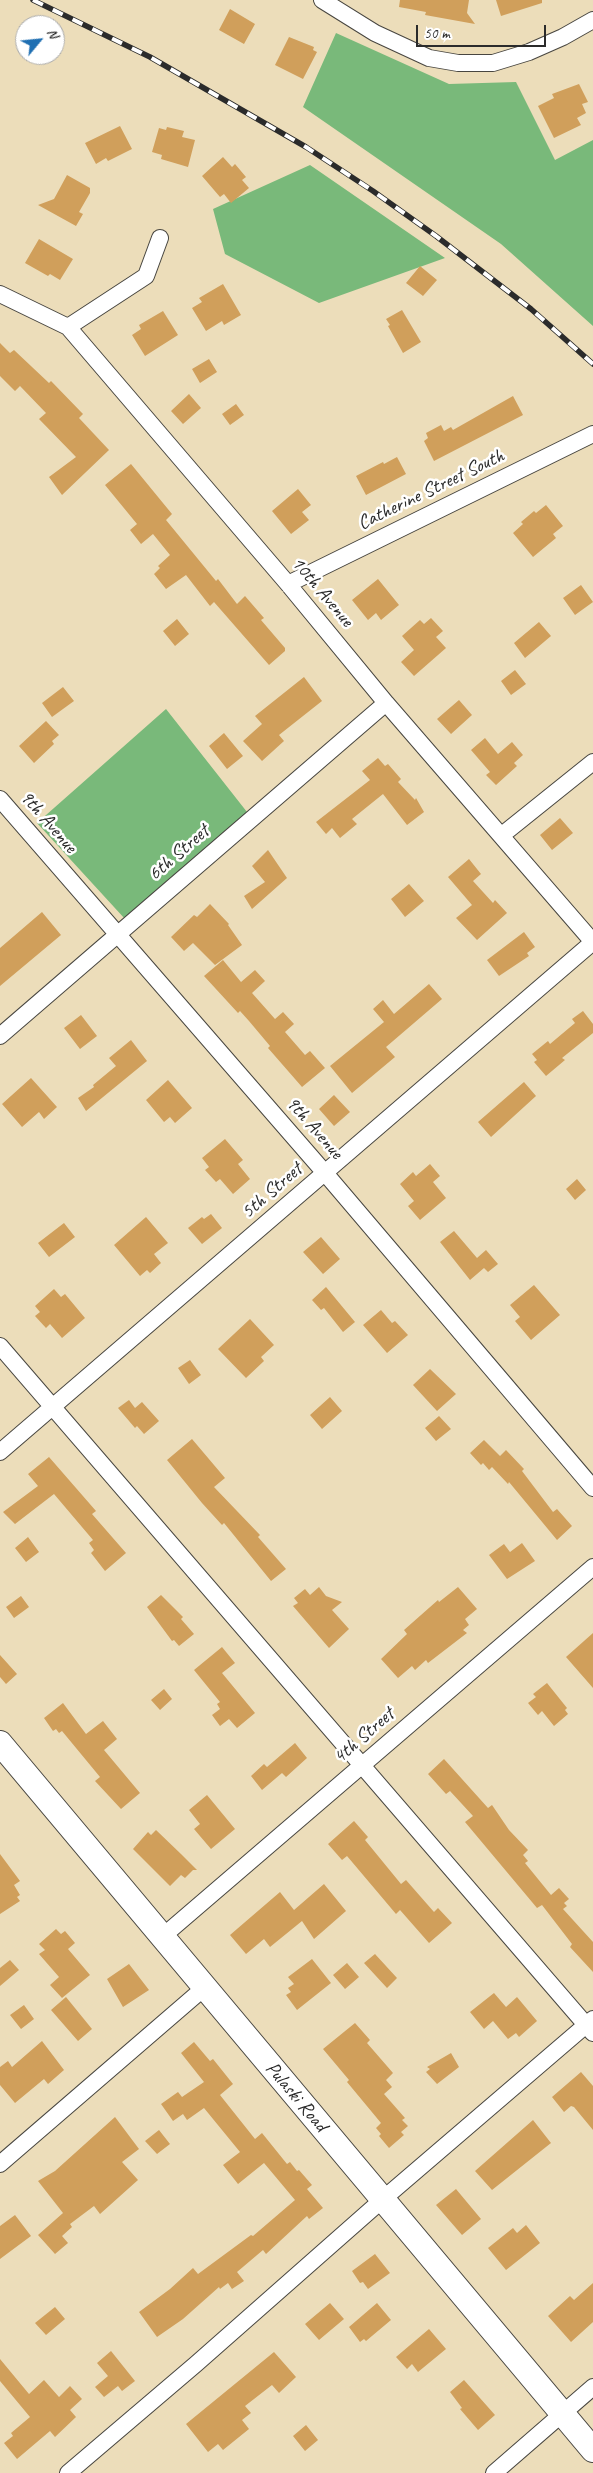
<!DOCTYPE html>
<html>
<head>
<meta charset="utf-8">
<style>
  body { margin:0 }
  #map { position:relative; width:593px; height:2473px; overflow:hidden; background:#ecddba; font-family:Caveat,sans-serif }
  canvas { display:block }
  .north { position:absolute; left:15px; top:15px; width:50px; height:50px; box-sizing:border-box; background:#fff; border:1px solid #aaa; border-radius:50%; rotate:62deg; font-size:14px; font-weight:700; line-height:20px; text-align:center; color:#2b2b2b }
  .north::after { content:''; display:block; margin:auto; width:18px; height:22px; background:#1f6fb2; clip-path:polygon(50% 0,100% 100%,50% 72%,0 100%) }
  .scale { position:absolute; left:416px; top:25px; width:130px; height:22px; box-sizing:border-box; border:2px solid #2b2b2b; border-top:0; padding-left:6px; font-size:15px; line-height:18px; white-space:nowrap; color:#2b2b2b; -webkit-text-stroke:4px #fff; paint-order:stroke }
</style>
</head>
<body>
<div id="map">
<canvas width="593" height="2473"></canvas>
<div class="north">N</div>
<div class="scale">50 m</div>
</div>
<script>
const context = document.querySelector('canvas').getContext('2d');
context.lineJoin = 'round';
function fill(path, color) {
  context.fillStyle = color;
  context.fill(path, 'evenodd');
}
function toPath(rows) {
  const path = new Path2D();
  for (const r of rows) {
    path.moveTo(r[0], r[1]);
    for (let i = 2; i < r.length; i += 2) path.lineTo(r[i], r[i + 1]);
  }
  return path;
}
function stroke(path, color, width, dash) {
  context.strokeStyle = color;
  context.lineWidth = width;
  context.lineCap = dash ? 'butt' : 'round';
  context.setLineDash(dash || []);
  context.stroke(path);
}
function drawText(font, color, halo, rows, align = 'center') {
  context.font = font + ' Caveat,sans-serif';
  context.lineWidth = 5;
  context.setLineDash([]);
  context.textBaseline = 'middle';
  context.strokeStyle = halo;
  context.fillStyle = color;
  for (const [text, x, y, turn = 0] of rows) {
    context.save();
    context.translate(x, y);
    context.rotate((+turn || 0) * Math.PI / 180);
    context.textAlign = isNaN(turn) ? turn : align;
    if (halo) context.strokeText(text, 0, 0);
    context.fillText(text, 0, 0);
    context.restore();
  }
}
const forest = toPath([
  [336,33,449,84,516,82,555,160,593,140,593,326,501,244,303,107],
  [310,165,445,258,319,303,225,254,213,209],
  [166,709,247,812,125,919,37,823]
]);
const building = toPath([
  [400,0,469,0,467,13,475,24,425,15,426,12,399,7],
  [496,0,542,0,542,3,501,16],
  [230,9,255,24,244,44,219,30],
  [289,37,314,47,313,50,317,52,303,79,275,65],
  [579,84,588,102,582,104,586,113,577,118,581,125,554,138,538,106,554,98,552,94],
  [120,126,132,149,108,161,106,158,96,164,85,143],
  [167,127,184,131,182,137,195,140,188,167,161,159,162,155,152,152,159,128,166,130],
  [223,157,232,167,235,164,246,177,242,180,249,188,231,203,224,194,220,197,202,176],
  [67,175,90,188,90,193,79,212,83,214,76,226,38,205,54,199],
  [39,239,73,259,60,280,50,274,48,276,25,263],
  [420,266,437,280,423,296,406,283],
  [223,284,241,315,224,325,222,321,206,331,192,308,202,302,199,298],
  [402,310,421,342,403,353,388,326,390,325,386,319],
  [163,311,178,335,145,356,132,335,141,329,139,325],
  [0,343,10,353,14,350,49,383,51,381,83,414,79,418,109,450,62,495,49,477,76,457,39,419,46,413,20,386,15,391,0,376],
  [209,359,217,372,200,383,192,369],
  [189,394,201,408,183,424,171,411],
  [513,396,523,415,434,461,424,441,428,438,426,433,441,425,444,431,451,427,453,430],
  [236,404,244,415,230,425,222,414],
  [397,457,406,474,366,495,356,476,383,462,384,464],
  [131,464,172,514,166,520,216,581,218,579,237,604,245,596,264,618,261,620,285,648,285,651,269,665,214,602,210,606,186,575,166,589,154,574,160,568,158,566,170,555,153,534,141,544,130,530,137,524,105,485],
  [298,489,311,505,302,512,309,520,291,534,272,511],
  [546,505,563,526,553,534,556,538,533,557,513,533,523,524,521,522,534,511,536,513],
  [378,579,399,605,381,620,376,613,368,620,352,600],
  [581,585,593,602,575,615,563,598],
  [431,618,443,631,436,637,446,648,414,676,401,662,414,650,402,636,420,620,424,624],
  [177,619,189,634,175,646,163,631],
  [539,622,551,636,525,658,514,643],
  [515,670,526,684,511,695,501,681],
  [304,677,322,701,279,735,284,741,262,761,243,741,262,724,255,716],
  [63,687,74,701,52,717,42,703],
  [459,700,472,715,451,734,437,719],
  [46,721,59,735,52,741,54,744,34,763,19,746],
  [224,733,243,756,227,769,209,746],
  [485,738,498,754,512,742,523,755,514,763,517,766,496,785,486,775,490,772,471,750],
  [378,758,385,766,388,764,401,779,398,782,415,800,416,798,424,812,407,825,383,794,352,819,357,824,340,838,332,828,326,834,316,822,370,780,362,771],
  [560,818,573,833,552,850,540,835],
  [268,850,287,878,252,909,244,896,265,882,252,866],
  [469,859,481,874,473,881,493,903,495,900,507,913,477,940,456,918,472,905,448,877],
  [409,884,424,901,405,917,391,899],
  [210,904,229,924,228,925,242,945,215,965,193,943,184,951,171,937,194,915,197,917],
  [42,912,61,935,0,986,0,948],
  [524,932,535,947,527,953,529,956,499,976,487,960],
  [223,960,241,982,255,970,265,981,252,993,275,1019,283,1012,294,1024,285,1032,305,1055,310,1051,325,1068,302,1087,268,1048,270,1046,249,1021,240,1011,238,1013,204,976],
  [429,984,442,999,386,1047,395,1057,352,1093,330,1066,384,1022,373,1009,383,1000,394,1014],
  [583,1011,593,1024,593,1033,562,1058,565,1060,546,1076,534,1062,537,1060,532,1054,548,1041,550,1044,575,1023,572,1019],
  [81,1015,97,1036,80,1049,64,1028],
  [131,1040,147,1061,86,1111,78,1098,94,1087,93,1085,116,1066,109,1058],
  [31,1078,57,1107,44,1119,39,1112,22,1127,2,1104],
  [168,1080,192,1108,175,1123,170,1117,164,1122,146,1100],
  [524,1082,536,1096,491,1137,478,1122],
  [334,1095,350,1112,334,1126,319,1109],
  [225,1139,243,1160,238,1164,250,1179,233,1194,220,1179,216,1182,205,1170,209,1167,202,1158],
  [430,1164,440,1176,433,1182,446,1198,420,1220,408,1206,414,1201,400,1184,413,1172,416,1176],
  [577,1179,586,1190,575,1200,566,1189],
  [211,1214,222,1228,202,1244,188,1228,202,1217,204,1219],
  [146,1217,168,1243,154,1254,161,1263,150,1273,147,1270,140,1276,114,1245],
  [64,1223,75,1237,49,1257,38,1243],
  [454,1231,477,1258,486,1250,498,1264,488,1272,484,1268,470,1280,440,1242],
  [321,1237,340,1259,323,1274,303,1252],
  [534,1285,560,1315,531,1340,515,1321,520,1317,510,1305],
  [326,1287,355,1322,343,1332,324,1308,321,1310,312,1300],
  [54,1289,61,1297,65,1294,85,1318,62,1338,50,1324,46,1328,35,1316,40,1312,35,1306],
  [381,1310,392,1323,395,1321,408,1335,387,1353,363,1325],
  [250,1319,274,1345,261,1357,264,1361,246,1378,218,1349],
  [190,1360,201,1375,189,1384,178,1368],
  [430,1369,456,1394,437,1411,413,1385],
  [330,1397,342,1411,322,1429,310,1415],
  [129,1400,135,1408,142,1402,159,1421,144,1434,137,1426,135,1428,118,1408],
  [439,1416,451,1429,436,1441,425,1428],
  [192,1439,225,1478,214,1487,260,1535,258,1537,286,1569,271,1581,224,1523,222,1525,202,1503,167,1460],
  [484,1440,500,1456,506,1450,524,1469,522,1471,553,1512,557,1509,572,1526,557,1540,509,1482,508,1484,492,1467,489,1470,483,1463,481,1465,470,1453],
  [49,1457,96,1511,92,1514,126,1553,105,1571,91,1553,94,1550,89,1543,93,1540,54,1494,15,1524,3,1512,38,1486,28,1474],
  [28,1537,39,1552,26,1562,15,1548],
  [522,1543,535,1561,507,1579,489,1555,504,1544,510,1552],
  [319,1587,326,1596,342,1602,332,1610,349,1629,329,1648,293,1606,298,1603,294,1598,305,1589,310,1595],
  [458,1587,477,1609,465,1619,469,1625,463,1630,467,1633,428,1663,426,1660,415,1670,412,1666,398,1678,381,1659,407,1634,404,1630,438,1600,439,1602],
  [161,1595,183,1617,181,1619,194,1634,179,1646,174,1640,172,1641,147,1607],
  [21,1596,29,1607,14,1618,6,1607],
  [593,1633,593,1688,566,1657],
  [222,1647,235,1663,222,1673,255,1713,237,1728,229,1719,220,1726,212,1715,220,1709,217,1704,220,1702,194,1670],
  [0,1655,17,1674,6,1684,0,1677],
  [547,1683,567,1708,565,1710,568,1714,554,1726,542,1711,538,1715,528,1703,536,1697,533,1694],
  [164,1689,172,1699,160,1710,151,1700],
  [63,1703,86,1734,103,1721,117,1739,104,1750,140,1793,121,1809,95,1781,100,1777,62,1731,59,1733,56,1729,53,1731,44,1718],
  [295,1743,307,1758,286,1777,282,1773,262,1790,251,1776,264,1764,267,1767],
  [444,1759,488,1808,492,1805,509,1830,528,1850,523,1855,528,1861,525,1863,551,1895,559,1888,569,1899,564,1903,567,1906,563,1909,593,1942,593,1972,570,1947,572,1944,542,1905,537,1908,465,1822,473,1816,450,1791,446,1794,428,1774],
  [207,1795,235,1829,211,1849,194,1829,200,1824,189,1810],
  [354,1821,368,1837,365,1840,401,1884,406,1880,434,1912,438,1908,452,1923,429,1943,400,1910,396,1914,347,1856,342,1860,328,1844],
  [156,1830,181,1854,197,1870,193,1870,185,1878,181,1875,170,1886,133,1849,148,1832,151,1835],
  [0,1854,20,1881,14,1885,20,1895,17,1897,20,1901,0,1914],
  [324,1884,346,1911,314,1939,302,1921,270,1947,264,1939,246,1954,230,1935,280,1892,294,1910],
  [56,1929,61,1934,65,1931,75,1943,68,1949,90,1975,62,1998,50,1985,59,1977,39,1954,45,1950,39,1944],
  [375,1954,397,1978,387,1988,364,1963],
  [312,1959,331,1983,297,2010,286,1995,291,1992,288,1988,294,1984,288,1977],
  [10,1960,19,1970,0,1986,0,1968],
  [347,1963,359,1977,345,1989,333,1975],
  [129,1964,149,1990,123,2007,107,1979],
  [494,1993,506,2007,517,1997,537,2021,519,2037,516,2033,508,2039,493,2021,484,2029,470,2012],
  [66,1997,92,2029,78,2041,51,2010],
  [24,2005,34,2019,21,2029,10,2015],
  [355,2023,370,2040,367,2043,393,2073,386,2080,392,2087,384,2094,405,2118,402,2120,408,2126,401,2132,404,2135,389,2148,379,2136,381,2134,376,2128,381,2123,347,2082,349,2080,323,2049],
  [42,2041,64,2070,48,2084,44,2079,15,2103,0,2085,0,2067,8,2061,12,2067],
  [194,2042,210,2061,213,2059,233,2084,220,2095,255,2139,262,2133,287,2164,290,2162,297,2171,299,2170,312,2185,307,2189,323,2208,309,2219,307,2216,266,2254,263,2250,237,2272,244,2281,232,2289,228,2283,220,2289,219,2287,183,2319,157,2337,139,2312,170,2289,193,2268,198,2274,251,2235,253,2236,295,2200,264,2163,238,2184,223,2165,240,2152,204,2108,187,2120,183,2114,173,2121,161,2104,178,2092,182,2097,204,2082,181,2053],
  [451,2053,459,2067,437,2084,426,2072,430,2069,427,2067],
  [581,2072,593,2086,593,2130,574,2107,571,2106,564,2112,552,2097],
  [115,2117,139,2149,122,2162,138,2180,100,2214,94,2206,70,2224,72,2227,62,2236,68,2243,55,2254,38,2235,63,2213,38,2181,55,2171],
  [533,2120,551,2143,492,2190,475,2171],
  [159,2130,170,2144,157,2154,145,2141],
  [456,2189,481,2219,462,2235,436,2205],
  [15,2215,31,2236,0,2259,0,2226],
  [526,2225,540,2243,506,2270,488,2248,513,2228,517,2233],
  [375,2254,390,2273,368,2289,363,2282,360,2283,352,2271],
  [593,2283,593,2322,571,2342,548,2316,570,2296,574,2300],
  [330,2303,344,2319,319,2340,305,2324],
  [377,2303,391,2320,366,2341,364,2339,360,2342,349,2327],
  [55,2307,65,2319,46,2335,35,2323],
  [429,2329,446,2349,418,2372,412,2364,407,2369,396,2357],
  [111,2351,135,2381,122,2391,118,2386,104,2397,95,2387,108,2376,97,2363],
  [274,2352,296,2377,279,2393,272,2385,245,2406,251,2413,242,2420,249,2429,223,2450,218,2444,208,2452,186,2424],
  [0,2359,29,2394,44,2380,59,2397,70,2386,82,2399,70,2410,76,2417,55,2437,50,2431,17,2459,4,2443,13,2436,11,2433,30,2417,0,2381],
  [464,2380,495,2415,478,2430,460,2409,462,2408,450,2392],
  [306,2425,318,2440,305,2451,293,2436]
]);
const street = toPath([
  [322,0,375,33,429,58,458,63,493,63,529,52,563,37,593,20],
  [0,294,68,327,288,584,386,703,593,942],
  [68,327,146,276,160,238],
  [288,584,593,434],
  [0,799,325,1173,593,1488],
  [502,835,593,762],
  [0,1036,386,703],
  [0,1346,593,2033],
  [0,1452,593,942],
  [162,1937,593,1567],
  [0,2164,204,1988],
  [68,2473,196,2364,382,2200,593,2019],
  [494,2473,593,2387]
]);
const secondary = toPath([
  [0,1743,593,2450]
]);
const rail = toPath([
  [33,0,150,57,306,147,373,191,436,236,531,309,593,364]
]);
const streetNames = [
  ["Catherine Street South",431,490,-26],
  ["10th Avenue",322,592,50],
  ["9th Avenue",48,822,49],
  ["6th Street",179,853,-41],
  ["9th Avenue",314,1128,49],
  ["5th Street",272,1191,-41],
  ["4th Street",364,1736,-41],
  ["Pulaski Road",296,2097,50]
];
fill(forest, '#79b97a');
fill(building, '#d09f5b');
stroke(street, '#484640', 18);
stroke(secondary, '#484640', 26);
stroke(street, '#fff', 16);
stroke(secondary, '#fff', 24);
stroke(rail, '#2b2b2b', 5.5);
stroke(rail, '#fff', 4, [11]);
drawText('20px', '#2b2b2b', '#fff', streetNames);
</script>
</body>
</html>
